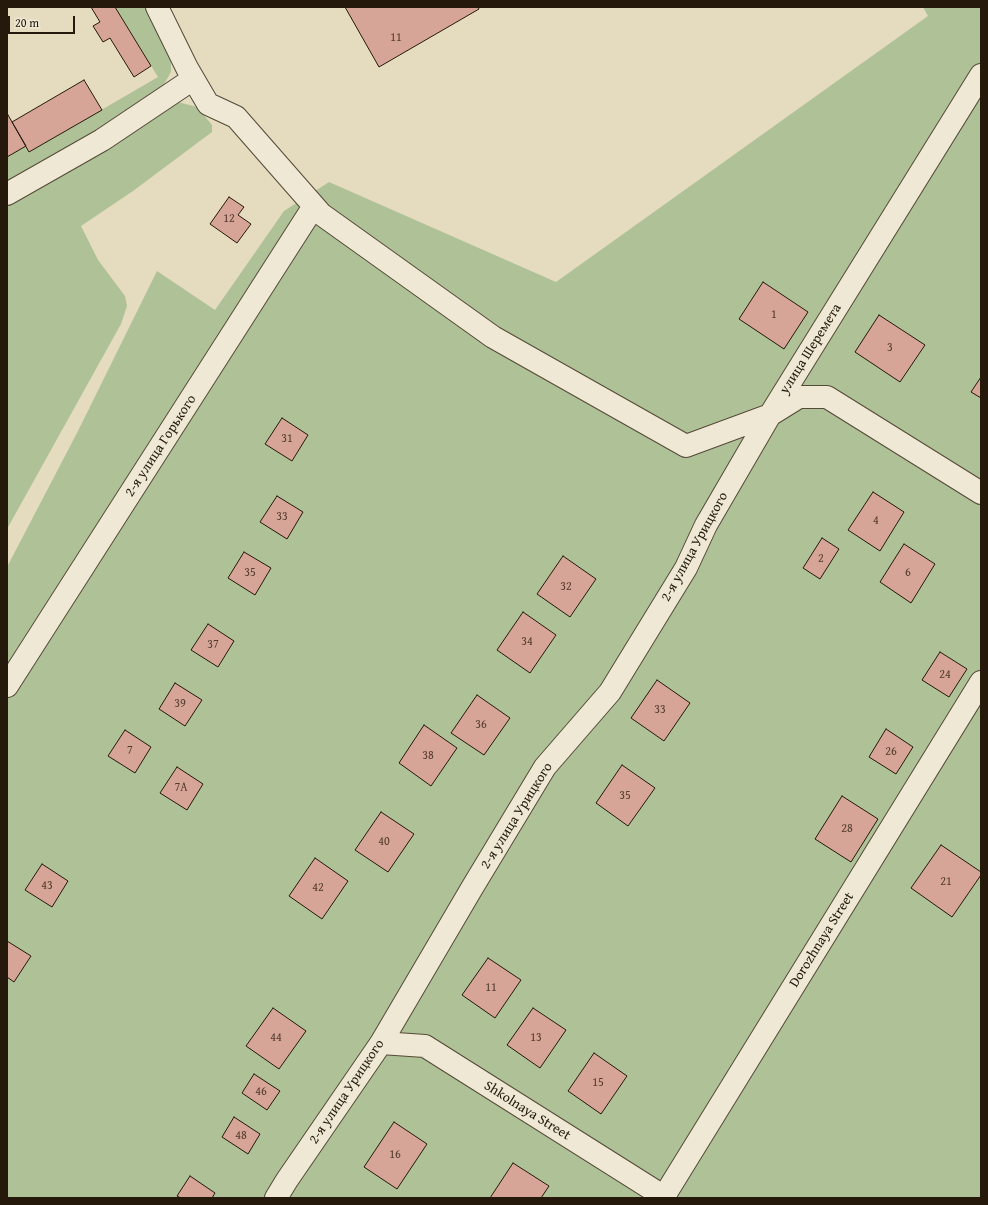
<!DOCTYPE html>
<html>
<head>
<meta charset="utf-8">
<style>
  body { margin:0 }
  #map { position:relative; width:988px; height:1205px; overflow:hidden; background:#e5dbbf; font-family:"Gentium Book Plus",serif }
  canvas { display:block }
  .frame { position:absolute; inset:0; border:8px solid #24190a; pointer-events:none }
  .scale { position:absolute; left:8px; top:16px; width:67px; height:18px; box-sizing:border-box; border:2px solid #24190a; border-top:0; padding-left:5px; font-size:12px; line-height:14px; white-space:nowrap; color:#24190a; -webkit-text-stroke:3px #eee8d5; paint-order:stroke }
</style>
</head>
<body>
<div id="map">
<canvas width="988" height="1205"></canvas>
<div class="frame"></div>
<div class="scale">20 m</div>
</div>
<script>
const context = document.querySelector('canvas').getContext('2d');
context.lineJoin = 'round';
function fill(path, color) {
  context.fillStyle = color;
  context.fill(path, 'evenodd');
}
function toPath(rows) {
  const path = new Path2D();
  for (const r of rows) {
    path.moveTo(r[0], r[1]);
    for (let i = 2; i < r.length; i += 2) path.lineTo(r[i], r[i + 1]);
  }
  return path;
}
function stroke(path, color, width, dash) {
  context.strokeStyle = color;
  context.lineWidth = width;
  context.lineCap = dash ? 'butt' : 'round';
  context.setLineDash(dash || []);
  context.stroke(path);
}
function drawText(font, color, halo, rows, align = 'center') {
  context.font = font + ' "Gentium Book Plus",serif';
  context.lineWidth = 3.5;
  context.setLineDash([]);
  context.textBaseline = 'middle';
  context.strokeStyle = halo;
  context.fillStyle = color;
  for (const [text, x, y, turn = 0] of rows) {
    context.save();
    context.translate(x, y);
    context.rotate((+turn || 0) * Math.PI / 180);
    context.textAlign = isNaN(turn) ? turn : align;
    if (halo) context.strokeText(text, 0, 0);
    context.fillText(text, 0, 0);
    context.restore();
  }
}
const green = toPath([
  [115,7,149,7,171,53,171,72,160,91,7,187,7,157,26,146,29,152,158,77],
  [923,7,981,7,981,1198,7,1198,7,567,78,431,157,271,215,310,284,211,329,182,556,282,928,16],
  [178,102,197,107,212,125,212,132,133,191,81,226,98,260,125,296,127,306,121,324,7,529,7,204]
]);
const building = toPath([
  [91,7,115,7,151,66,134,77,110,38,103,42,93,26,100,22,91,7],
  [345,7,478,7,479,9,379,67,345,7],
  [84,80,102,110,29,152,12,122,84,80],
  [8,115,26,146,7,157,7,116,8,115],
  [229,197,244,207,238,215,251,224,237,243,210,224,229,197],
  [763,282,808,312,784,349,739,319,763,282],
  [879,315,925,345,900,382,855,352,879,315],
  [981,377,981,398,971,392,981,377],
  [282,418,308,435,292,461,265,444,282,418],
  [873,492,904,512,880,551,848,530,873,492],
  [277,496,303,512,287,539,260,522,277,496],
  [822,538,839,549,820,579,803,568,822,538],
  [904,544,935,564,911,603,880,582,904,544],
  [244,552,271,568,255,595,228,578,244,552],
  [563,556,596,579,570,617,537,594,563,556],
  [523,612,556,635,530,673,497,650,523,612],
  [208,624,234,641,218,667,191,650,208,624],
  [940,652,967,669,949,697,922,680,940,652],
  [657,680,690,703,664,741,631,718,657,680],
  [175,683,202,700,185,726,159,709,175,683],
  [477,695,510,718,484,755,451,733,477,695],
  [424,725,457,748,431,786,399,763,424,725],
  [886,729,913,747,896,774,869,757,886,729],
  [125,730,151,747,135,773,108,756,125,730],
  [622,765,655,788,628,826,596,803,622,765],
  [177,767,203,784,187,810,160,793,177,767],
  [842,796,878,819,851,862,815,839,842,796],
  [381,812,414,834,388,872,355,850,381,812],
  [941,845,981,872,981,875,952,917,911,888,941,845],
  [315,858,348,881,322,919,289,896,315,858],
  [42,864,68,881,52,907,25,890,42,864],
  [7,941,31,956,14,982,7,977,7,941],
  [488,958,521,980,495,1018,462,995,488,958],
  [273,1008,306,1031,279,1069,246,1046,273,1008],
  [533,1008,566,1030,540,1068,507,1045,533,1008],
  [594,1053,627,1076,601,1114,568,1091,594,1053],
  [254,1074,280,1091,267,1110,242,1093,254,1074],
  [234,1117,260,1134,248,1154,222,1137,234,1117],
  [394,1122,427,1144,397,1189,364,1167,394,1122],
  [513,1163,549,1186,541,1198,490,1198,513,1163],
  [190,1176,215,1193,212,1198,181,1198,177,1196,190,1176]
]);
const minor = toPath([
  [157,7,187,68,208,104,236,117,321,214,493,337,686,446,770,415],
  [981,75,770,415,799,397,827,397,981,493],
  [7,194,102,140,193,79],
  [7,686,314,206],
  [381,1043,425,1046,666,1198],
  [276,1198,287,1180,381,1043,472,888,545,767,610,692,686,568,706,525,770,415],
  [663,1198,981,682]
]);
const numberNames = [
  ["11",396,38],
  ["12",229,219],
  ["1",774,315],
  ["3",890,348],
  ["31",287,439],
  ["33",282,517],
  ["4",876,521],
  ["2",821,559],
  ["35",250,573],
  ["6",908,573],
  ["32",566,587],
  ["34",527,642],
  ["37",213,645],
  ["24",945,675],
  ["39",180,704],
  ["33",660,710],
  ["36",481,725],
  ["7",130,751],
  ["26",891,752],
  ["38",428,756],
  ["7А",181,788],
  ["35",625,796],
  ["28",847,829],
  ["40",384,842],
  ["21",946,882],
  ["43",47,886],
  ["42",318,888],
  ["11",491,988],
  ["44",276,1038],
  ["13",536,1038],
  ["15",598,1083],
  ["46",261,1092],
  ["48",241,1136],
  ["16",395,1155]
];
const streetNames = [
  ["улица Шеремета",811,349,-58],
  ["2-я улица Горького",161,446,-57],
  ["2-я улица Урицкого",695,547,-61],
  ["2-я улица Урицкого",517,816,-58],
  ["Dorozhnaya Street",822,940,-58],
  ["2-я улица Урицкого",347,1092,-56],
  ["Shkolnaya Street",527,1111,32]
];
fill(green, '#afc197');
fill(building, '#d7a597');
stroke(building, '#24190a', 1);
stroke(minor, '#544a37', 24);
stroke(minor, '#eee8d5', 22);
drawText('12px', '#513c2d', null, numberNames);
drawText('14px', '#24190a', '#eee8d5', streetNames);
</script>
</body>
</html>
